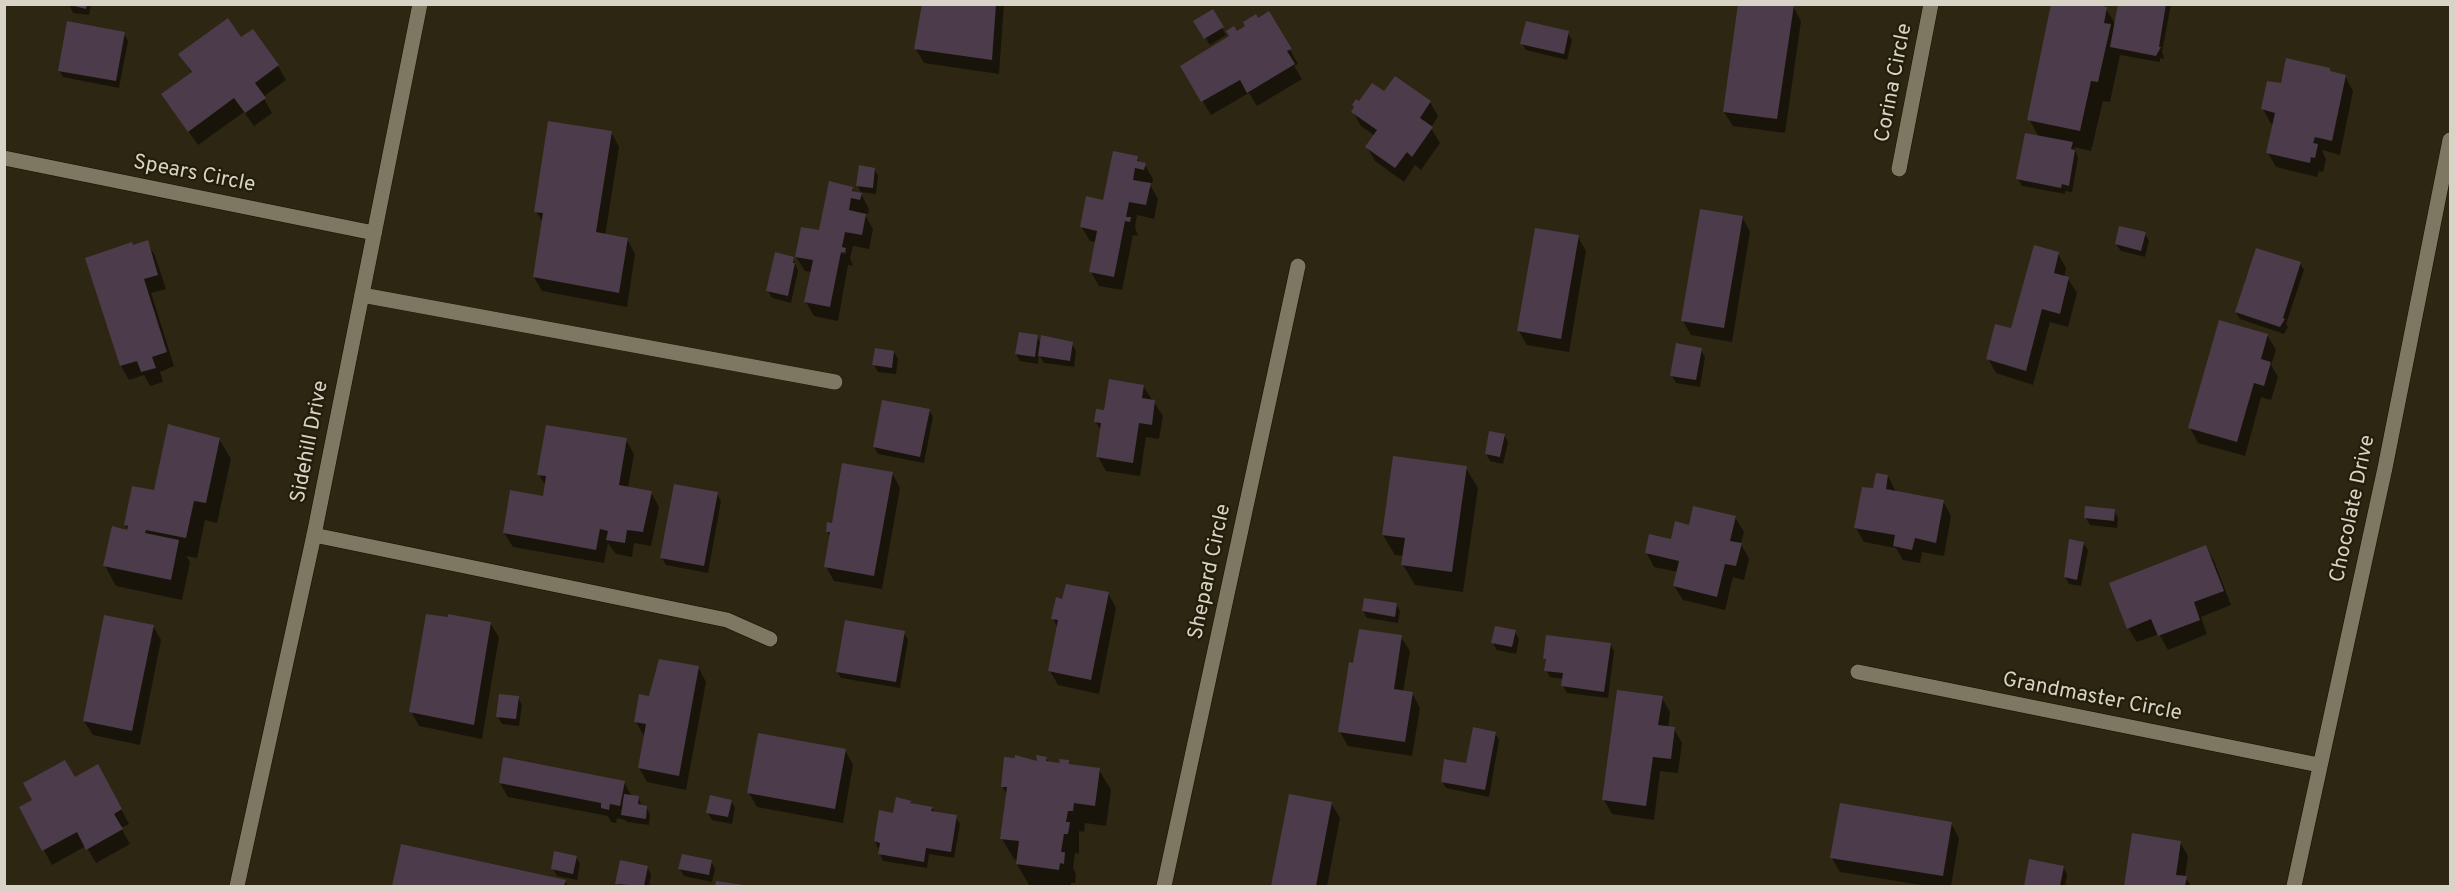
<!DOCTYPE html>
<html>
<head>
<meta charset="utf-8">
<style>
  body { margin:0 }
  #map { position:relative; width:2455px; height:891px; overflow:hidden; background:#2d2613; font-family:Overpass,sans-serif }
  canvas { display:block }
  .frame { position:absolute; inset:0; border:6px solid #d7d3c7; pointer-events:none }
</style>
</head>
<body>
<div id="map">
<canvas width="2455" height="891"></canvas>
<div class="frame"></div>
</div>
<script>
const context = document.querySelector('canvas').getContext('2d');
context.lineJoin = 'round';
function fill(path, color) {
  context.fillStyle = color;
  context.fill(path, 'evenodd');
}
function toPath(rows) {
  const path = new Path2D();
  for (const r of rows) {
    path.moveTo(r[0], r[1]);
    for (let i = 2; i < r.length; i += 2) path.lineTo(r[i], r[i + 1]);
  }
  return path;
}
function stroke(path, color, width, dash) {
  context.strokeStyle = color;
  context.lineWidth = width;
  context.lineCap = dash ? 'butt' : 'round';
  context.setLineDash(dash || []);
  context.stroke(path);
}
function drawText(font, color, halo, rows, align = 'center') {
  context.font = font + ' Overpass,sans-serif';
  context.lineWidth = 4.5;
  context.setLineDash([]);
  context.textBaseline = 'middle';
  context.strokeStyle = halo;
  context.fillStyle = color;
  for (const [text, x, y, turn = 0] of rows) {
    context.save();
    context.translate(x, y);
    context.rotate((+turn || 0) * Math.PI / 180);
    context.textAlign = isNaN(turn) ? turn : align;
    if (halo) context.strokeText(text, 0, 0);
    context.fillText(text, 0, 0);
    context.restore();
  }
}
const shadow = toPath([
  [69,4,91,4,89,15,73,13],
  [924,4,1004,4,999,74,924,63,916,49],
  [1739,4,1793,6,1801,21,1785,133,1733,126,1724,112],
  [2119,4,2171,4,2162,52,2164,59,2160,58,2160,62,2120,55,2110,102,2103,101,2091,151,2074,147,2078,158,2072,192,2065,191,2065,194,2022,186,2018,179,2039,137,2029,119,2106,9,2116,25],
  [1212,11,1226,35,1210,45,1195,21],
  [1269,13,1298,64,1294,66,1302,79,1257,106,1249,93,1211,115,1182,66],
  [1568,33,1572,40,1567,60,1526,50,1522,43],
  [124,34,128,41,119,88,63,77,59,70],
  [241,39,278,66,286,80,263,97,272,113,254,126,244,112,198,145,163,95,192,74,180,54],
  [2329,69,2331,73,2345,76,2353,91,2340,155,2322,150,2326,160,2323,172,2319,171,2317,177,2276,167,2268,153,2274,124,2271,124,2263,109,2282,85],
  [1430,102,1438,116,1431,128,1440,143,1421,170,1415,165,1404,182,1375,161,1367,147,1375,136,1361,126,1353,112,1360,103],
  [611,132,619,147,605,236,627,239,635,254,627,307,542,291,534,277,543,223,536,211],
  [1137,158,1140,163,1145,165,1153,179,1152,183,1149,183,1158,199,1154,219,1137,215,1135,227,1138,236,1133,235,1122,290,1099,286,1091,272,1097,242,1090,241,1081,226,1104,202],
  [874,169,878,176,876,194,861,192,857,185],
  [852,188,855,193,861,194,869,209,868,214,864,213,873,229,869,249,853,246,850,258,853,266,848,265,838,321,814,316,806,302,812,272,805,271,796,257,820,232],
  [834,249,846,251,846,254,833,252],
  [1742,217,1750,232,1732,342,1691,335,1683,321],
  [2145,234,2149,241,2145,257,2121,251,2116,244],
  [1578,237,1586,251,1569,352,1527,345,1519,331],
  [147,242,155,256,166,289,151,293,174,366,160,372,163,382,150,386,144,375,129,380,121,366,87,259],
  [2058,254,2066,268,2064,278,2068,279,2077,293,2068,327,2050,322,2033,385,1996,373,1988,358,2012,330],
  [793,258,798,271,791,303,772,298,768,291],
  [2300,263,2304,270,2286,324,2288,327,2284,334,2240,319,2236,312],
  [2267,335,2276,350,2271,365,2278,377,2271,400,2261,397,2245,456,2198,443,2190,428],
  [1037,337,1041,344,1072,344,1076,351,1074,367,1044,363,1039,355,1038,364,1020,361,1016,354],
  [1701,350,1705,357,1700,387,1676,383,1672,376],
  [894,352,898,359,896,374,878,372,874,365],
  [1143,386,1163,416,1159,439,1146,437,1140,476,1106,471,1098,457,1102,432,1095,421,1105,412],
  [929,410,933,417,924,463,878,454,874,447],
  [170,425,219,439,231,459,217,523,205,520,197,558,186,556,190,562,182,600,116,586,105,566,129,532,125,525,156,492],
  [1504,435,1508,442,1503,464,1490,461,1486,454],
  [626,440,634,454,628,488,651,492,659,507,651,546,634,543,632,557,616,554,608,543,604,563,513,547,504,533,544,497,546,486,539,475],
  [1466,468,1478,488,1463,592,1415,585,1403,565,1404,556,1395,555,1383,535],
  [892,473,900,488,882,589,834,581,826,566,831,538,827,532],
  [1888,476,1896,492,1943,501,1951,516,1944,556,1922,552,1920,563,1903,560,1896,548,1864,542,1856,528,1874,490],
  [717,494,721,501,708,573,666,565,662,558],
  [2114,511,2118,518,2117,528,2090,525,2086,518],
  [1735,517,1744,532,1741,544,1749,559,1744,580,1733,577,1725,610,1683,600,1674,586,1678,572,1654,567,1646,552,1672,541,1690,526],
  [2083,543,2088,550,2081,586,2069,584,2065,577],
  [2206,547,2214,561,2231,605,2201,617,2207,634,2168,650,2159,634,2137,642,2128,628],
  [1108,593,1116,608,1099,694,1058,685,1050,671,1058,628,1053,619,1064,601],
  [1396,604,1400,611,1398,623,1367,618,1363,611],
  [490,623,499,637,482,739,419,726,411,711],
  [153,626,161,640,140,745,93,735,84,721],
  [1515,632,1519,639,1516,654,1497,650,1493,643],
  [904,633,908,640,900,688,841,678,837,671],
  [1401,637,1410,651,1403,692,1412,693,1420,708,1412,756,1348,746,1340,732,1354,664],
  [1610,644,1614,651,1608,698,1567,693,1563,686,1564,679,1550,677,1546,670,1547,663,1544,658],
  [698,667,706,682,686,790,647,782,639,768,644,736,636,722,650,698],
  [518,698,522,705,519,726,502,724,498,717],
  [1662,698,1670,712,1668,728,1674,729,1682,743,1678,773,1660,771,1654,820,1612,814,1604,800],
  [1495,733,1499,740,1489,797,1446,788,1442,781,1467,765],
  [845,750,853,765,843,823,757,807,749,793],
  [1046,758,1049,763,1061,765,1068,762,1071,766,1099,770,1111,790,1106,826,1085,823,1084,832,1079,831,1079,854,1075,853,1073,868,1076,874,1075,883,1071,883,1071,886,1029,885,1017,864,1018,860,1014,859,1002,839,1007,795,1002,786],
  [74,778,106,780,129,824,121,828,130,844,96,863,86,846,52,865,21,808],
  [624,782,632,797,638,797,642,806,646,807,650,814,649,825,627,822,625,820,617,818,616,823,611,822,608,816,508,797,500,783],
  [1290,795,1331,803,1340,818,1327,886,1272,886],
  [731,801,735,808,732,824,712,820,708,813],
  [911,802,913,805,932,808,935,813,956,817,960,824,954,858,929,854,927,868,883,861,875,841,894,814],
  [1951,823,1959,838,1951,886,1928,886,1840,872,1832,858],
  [2134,835,2180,842,2188,856,2185,877,2191,886,2126,886],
  [402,846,565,882,568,886,393,886],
  [576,857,580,864,577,880,557,876,553,869],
  [2030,861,2063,867,2067,874,2065,886,2026,886],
  [711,862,715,869,712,882,684,876,680,869],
  [647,867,651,874,649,886,619,886,617,883]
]);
const building = toPath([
  [66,4,87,4,86,9],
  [922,4,996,4,992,60,914,49],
  [1738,4,1794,5,1777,119,1723,112],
  [2051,4,2093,4,2107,7,2104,23,2111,24,2098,82,2091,81,2080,131,2027,120],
  [2118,4,2166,4,2159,47,2161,47,2156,56,2110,47],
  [1213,9,1224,27,1204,39,1193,21],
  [1269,11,1292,49,1287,51,1295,64,1247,93,1240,80,1201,102,1180,66,1229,36,1226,31,1234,26,1237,31,1245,26,1243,22,1256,14,1258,18],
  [228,18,241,37,253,29,279,65,255,83,266,98,245,113,234,98,188,132,161,94,192,72,178,54],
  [67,21,125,32,116,81,58,71],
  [1526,21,1569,31,1564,54,1520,44],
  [2286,58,2330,68,2330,71,2346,75,2332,141,2315,137,2313,143,2318,144,2315,158,2311,157,2310,163,2266,153,2275,113,2261,109,2267,81,2281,83],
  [1395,76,1431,101,1420,118,1433,127,1412,157,1407,152,1395,168,1365,147,1377,130,1351,112,1354,107,1352,105,1356,99,1359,101,1372,83,1384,91],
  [548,121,612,131,596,232,628,238,619,293,533,277,543,213,534,212],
  [2025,133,2073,142,2071,149,2075,150,2069,186,2062,184,2061,188,2016,179],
  [1113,151,1138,156,1137,161,1146,163,1144,170,1135,168,1133,180,1151,183,1146,205,1129,202,1126,217,1131,217,1130,222,1125,221,1114,277,1089,272,1097,231,1080,227,1086,196,1103,200],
  [859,165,875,168,873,188,856,186],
  [829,181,853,187,852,191,862,193,860,200,851,198,849,210,866,214,862,235,845,232,842,247,846,248,845,252,841,252,830,307,804,302,813,260,795,257,801,227,819,230],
  [1700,209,1743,216,1724,328,1681,321],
  [2119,226,2146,232,2141,251,2115,244],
  [1535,228,1579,235,1561,339,1517,331],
  [148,240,158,275,144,279,167,352,152,357,156,368,141,372,137,361,120,366,85,258,132,242,133,245],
  [2034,245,2059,252,2054,273,2069,277,2060,314,2042,309,2026,371,1986,359,1995,324,2011,328],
  [2256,248,2301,262,2283,318,2285,319,2280,327,2235,312],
  [775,252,794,257,793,263,795,263,788,296,766,291],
  [2219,320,2268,334,2261,359,2271,362,2264,386,2254,383,2237,442,2188,428],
  [1019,332,1038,335,1035,357,1015,354],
  [1041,335,1073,342,1070,361,1038,356],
  [1676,343,1702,348,1696,380,1670,376],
  [875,348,894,351,892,368,872,365],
  [1109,379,1144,385,1142,398,1155,400,1152,425,1139,423,1133,463,1096,457,1101,423,1094,422,1096,409,1104,410],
  [882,400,930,409,920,457,873,447],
  [168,424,220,438,206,503,194,501,186,538,146,530,145,533,179,540,171,580,103,566,112,526,127,530,128,526,124,525,132,486,154,490],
  [546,425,627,438,619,485,652,491,643,532,627,530,625,543,606,540,608,531,600,529,596,550,503,533,510,490,543,496,546,476,537,475],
  [1489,431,1505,434,1500,457,1485,454],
  [1393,456,1467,466,1452,572,1401,565,1405,538,1382,535],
  [842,463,893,472,874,576,824,567,830,532,826,532,827,522,832,523],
  [1876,473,1888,475,1886,489,1944,500,1936,543,1915,538,1912,550,1893,546,1895,535,1854,528,1862,487,1873,488],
  [674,484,718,492,704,566,660,558],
  [1693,506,1736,516,1730,541,1742,543,1736,566,1725,564,1717,597,1673,586,1679,561,1645,553,1649,534,1671,539,1675,521,1689,525],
  [2085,506,2115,509,2114,521,2084,518],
  [2069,539,2084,542,2077,580,2064,577],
  [2206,545,2224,591,2194,602,2200,620,2158,636,2151,619,2127,629,2109,583],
  [1066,584,1109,592,1091,680,1048,671,1058,620,1051,619,1056,597,1062,599],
  [1364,598,1397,603,1395,617,1362,611],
  [426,614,448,617,448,614,491,622,474,725,409,712],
  [104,615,154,625,132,731,83,721],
  [845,620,905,631,896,682,836,672],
  [1495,626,1516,630,1512,647,1491,643],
  [1359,629,1402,635,1394,689,1413,692,1405,742,1338,732,1349,662,1353,663],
  [1546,635,1611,643,1604,692,1561,686,1563,673,1544,671,1546,659,1543,659],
  [659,659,699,666,679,776,638,768,646,724,634,722,639,694,649,696],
  [1617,690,1663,696,1658,725,1675,727,1671,759,1653,757,1646,806,1602,800],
  [499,694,519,696,516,719,496,717],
  [1473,727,1496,732,1485,790,1441,782,1444,759,1466,763],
  [758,733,846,749,835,809,747,793],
  [1015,755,1037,761,1036,755,1047,757,1046,761,1060,763,1059,759,1069,760,1069,764,1100,768,1095,806,1074,803,1073,811,1068,811,1066,822,1070,822,1068,834,1064,834,1061,852,1065,852,1064,864,1060,863,1059,870,1016,864,1019,841,1000,839,1007,787,1001,787,1004,757,1015,758],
  [503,757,625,781,620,806,610,804,609,810,601,808,601,803,499,783],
  [65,760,75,777,98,764,122,809,114,814,123,829,86,850,77,832,42,851,19,807,32,800,23,783],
  [624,794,639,796,638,804,647,806,646,819,621,815],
  [1289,794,1332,802,1316,886,1271,886],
  [710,795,732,800,728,817,706,813],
  [896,797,912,801,910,803,933,807,931,811,957,815,951,852,926,848,924,862,878,854,880,843,874,841,879,810,893,813],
  [1840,803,1952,822,1943,876,1830,858],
  [2132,833,2181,841,2176,875,2187,876,2185,886,2124,886],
  [401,844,566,880,564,886,392,886],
  [554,851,577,856,573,874,551,869],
  [682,854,712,860,709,875,678,869],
  [2029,859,2064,866,2060,886,2024,886],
  [620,860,648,866,644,886,615,884],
  [716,881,744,885,744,886,715,886]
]);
const service = toPath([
  [362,295,835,382],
  [314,535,727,620,770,639]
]);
const minor = toPath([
  [4,158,374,233],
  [1899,169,1931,4],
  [1858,672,2319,765],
  [1164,886,1298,266],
  [2294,886,2385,468,2450,140]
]);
const tertiary = toPath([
  [237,886,314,535,420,4]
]);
const streetNames = [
  ["Corina Circle",1895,83,-79],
  ["Spears Circle",194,175,11],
  ["Sidehill Drive",311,442,-79],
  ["Chocolate Drive",2354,509,-78],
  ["Shepard Circle",1211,572,-78],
  ["Grandmaster Circle",2092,698,11]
];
fill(shadow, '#0007');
fill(building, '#4c3b4a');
stroke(service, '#150f00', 16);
stroke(minor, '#150f00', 16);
stroke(tertiary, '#150f00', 16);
stroke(service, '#7e7761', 15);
stroke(minor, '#7e7761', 15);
stroke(tertiary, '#7e7761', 15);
drawText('21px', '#d7d3c7', '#231d09', streetNames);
</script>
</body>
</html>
